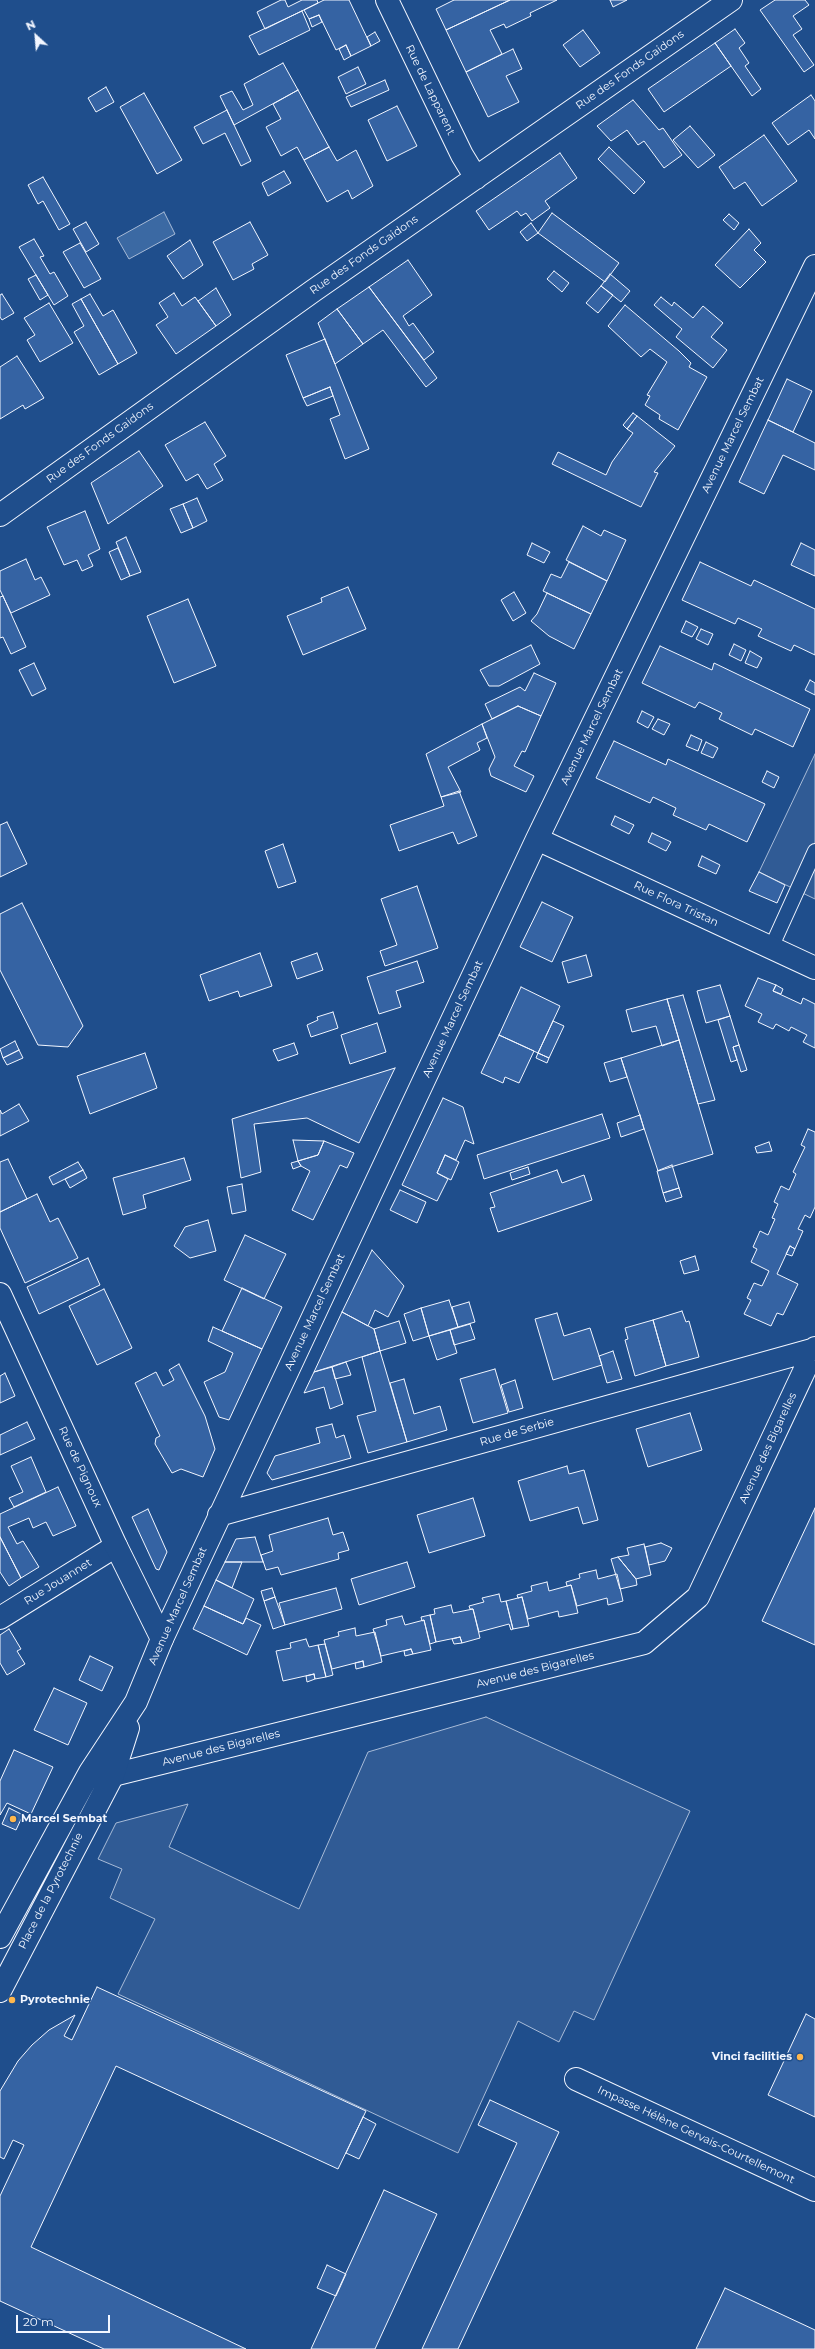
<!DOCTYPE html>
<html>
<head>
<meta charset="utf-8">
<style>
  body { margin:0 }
  #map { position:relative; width:815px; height:2349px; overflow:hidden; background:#1f4e8c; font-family:Montserrat,sans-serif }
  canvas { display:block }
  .north { position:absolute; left:16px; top:16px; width:40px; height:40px; -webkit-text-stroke:3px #1f4e8c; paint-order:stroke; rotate:334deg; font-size:11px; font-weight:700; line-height:16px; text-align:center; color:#f2f6ff }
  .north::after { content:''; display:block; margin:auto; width:14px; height:18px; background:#f2f6ff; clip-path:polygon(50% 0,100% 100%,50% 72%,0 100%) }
  .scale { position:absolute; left:16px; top:2315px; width:94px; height:18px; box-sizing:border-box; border:2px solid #f2f6ff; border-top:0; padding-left:5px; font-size:12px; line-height:14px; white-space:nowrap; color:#f2f6ff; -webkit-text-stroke:3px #1f4e8c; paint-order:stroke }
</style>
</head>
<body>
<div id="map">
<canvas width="815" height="2349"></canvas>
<div class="north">N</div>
<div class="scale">20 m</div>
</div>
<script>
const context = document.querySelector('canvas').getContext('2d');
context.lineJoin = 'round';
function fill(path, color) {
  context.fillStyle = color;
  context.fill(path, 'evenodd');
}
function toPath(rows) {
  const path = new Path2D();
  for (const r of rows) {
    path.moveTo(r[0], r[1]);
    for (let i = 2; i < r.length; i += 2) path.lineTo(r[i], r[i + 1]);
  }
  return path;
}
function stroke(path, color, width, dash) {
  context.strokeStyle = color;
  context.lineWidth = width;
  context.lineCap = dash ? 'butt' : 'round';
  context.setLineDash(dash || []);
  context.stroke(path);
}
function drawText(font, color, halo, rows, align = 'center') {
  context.font = font + ' Montserrat,sans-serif';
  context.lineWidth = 3;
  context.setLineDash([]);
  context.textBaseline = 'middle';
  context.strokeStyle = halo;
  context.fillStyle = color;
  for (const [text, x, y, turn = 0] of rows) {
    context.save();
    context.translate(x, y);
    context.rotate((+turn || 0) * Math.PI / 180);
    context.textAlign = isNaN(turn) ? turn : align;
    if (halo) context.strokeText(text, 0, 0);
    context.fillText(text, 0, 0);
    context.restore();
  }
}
const parking = toPath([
  [815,754,815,899,759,872,815,754],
  [486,1717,690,1811,594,2020,574,2011,559,2042,518,2021,458,2153,118,1994,155,1919,110,1898,122,1869,98,1859,116,1823,188,1804,169,1847,299,1909,368,1752,486,1717]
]);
const water = toPath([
  [164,212,175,234,129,259,117,238,164,212]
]);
const building = toPath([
  [281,0,285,0,288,7,302,0,317,0,318,3,265,29,257,12,281,0],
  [324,0,349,0,371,46,351,56,346,45,336,50,319,15,309,19,304,10,324,0],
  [454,0,510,0,446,30,436,9,454,0],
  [510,0,557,0,530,13,531,16,506,28,504,24,490,30,502,54,466,72,446,30,510,0],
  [610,0,627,0,613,7,610,0],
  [775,0,805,0,809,5,793,16,802,29,793,35,814,65,804,72,760,10,775,0],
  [302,11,310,30,259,55,249,36,302,11],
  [319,15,322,22,312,27,309,19,319,15],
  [735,29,745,43,739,48,749,63,745,66,761,89,752,96,715,43,735,29],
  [583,30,600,53,580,67,563,45,583,30],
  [375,32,380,41,371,46,367,37,375,32],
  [715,43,731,66,664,112,648,89,715,43],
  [346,45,351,56,344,60,339,49,346,45],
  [513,49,522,69,506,76,519,102,488,117,466,72,513,49],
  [283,63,298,90,234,125,220,96,232,91,243,110,253,105,244,84,283,63],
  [358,67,366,84,346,94,338,77,358,67],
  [385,80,389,90,351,107,346,97,385,80],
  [106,87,114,102,96,112,88,98,106,87],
  [298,90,329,147,304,160,297,147,281,156,266,127,281,119,273,104,298,90],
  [144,93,182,160,157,174,120,107,144,93],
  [811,95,815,101,815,139,809,130,788,145,772,123,811,95],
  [633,100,659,130,663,128,682,155,664,168,644,141,638,145,627,130,611,141,597,126,633,100],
  [397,106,417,146,387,161,368,120,397,106],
  [227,110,251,161,241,166,225,133,203,144,194,127,227,110],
  [690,126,715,155,698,168,673,140,690,126],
  [764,135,797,181,762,206,745,182,734,189,719,167,764,135],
  [329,147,337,161,356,150,373,186,352,199,348,190,327,202,304,160,329,147],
  [609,147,645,182,634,194,598,159,609,147],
  [560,153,577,178,545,201,550,208,532,221,526,213,521,216,517,211,489,230,476,211,560,153],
  [284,171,291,183,268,196,262,183,284,171],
  [43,177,70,224,59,230,43,201,38,204,28,185,43,177],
  [552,213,619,263,605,282,538,233,552,213],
  [729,214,739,223,734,230,723,220,729,214],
  [86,222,99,244,86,252,73,229,86,222],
  [250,222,268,255,252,264,254,269,233,280,213,242,250,222],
  [531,223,538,233,527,241,520,232,531,223],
  [749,229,761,243,754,250,766,262,740,288,715,265,749,229],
  [34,239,44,256,40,257,50,274,54,272,68,296,54,305,19,247,34,239],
  [190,240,203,265,183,279,167,256,190,240],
  [80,243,101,279,84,288,63,252,80,243],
  [408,260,432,295,403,316,409,326,413,323,434,352,424,360,369,287,408,260],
  [554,271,569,283,562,292,547,279,554,271],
  [610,274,630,291,621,302,601,286,610,274],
  [36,275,48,295,40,300,28,279,36,275],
  [601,286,613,295,598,313,586,303,601,286],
  [369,287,437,378,426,387,383,330,363,344,337,309,369,287],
  [216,288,231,315,216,326,198,301,216,288],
  [174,293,182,306,195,297,216,326,176,354,156,325,168,317,159,303,174,293],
  [2,294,14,313,2,320,0,317,0,295,2,294],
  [90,294,103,316,113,310,137,353,118,364,81,299,90,294],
  [661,297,672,306,674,302,693,318,703,306,723,323,711,337,727,350,713,368,676,337,682,329,654,305,661,297],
  [81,299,118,364,99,375,74,332,84,326,72,304,81,299],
  [49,303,73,343,40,362,27,340,35,335,24,318,49,303],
  [625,305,679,351,691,363,689,367,707,377,678,430,659,419,660,415,645,405,650,396,647,395,667,362,650,349,641,357,608,326,625,305],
  [337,309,363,344,335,364,318,323,337,309],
  [325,339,369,449,345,459,330,419,340,415,330,387,303,398,286,355,325,339],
  [17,356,44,398,25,409,23,405,0,419,0,367,17,356],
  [787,379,812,391,793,432,768,420,787,379],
  [330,387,333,396,307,406,303,398,330,387],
  [633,413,637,416,627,429,623,425,633,413],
  [637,416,675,446,654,472,658,473,641,507,552,464,558,452,606,475,612,462,633,433,627,429,637,416],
  [768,420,815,443,815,470,783,455,764,494,739,482,768,420],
  [205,422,226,456,214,464,223,480,207,489,198,474,186,481,165,445,205,422],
  [139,451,163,486,108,524,91,483,139,451],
  [197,498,207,521,193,528,183,504,197,498],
  [183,504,193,528,181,533,170,509,183,504],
  [85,511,100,549,88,555,93,566,82,571,77,560,64,565,47,527,85,511],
  [583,526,601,536,604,530,626,540,607,581,566,560,583,526],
  [126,537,141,572,130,576,116,542,126,537],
  [532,543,550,552,544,563,527,555,532,543],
  [801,543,815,550,815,576,791,565,801,543],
  [118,548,130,576,121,580,109,552,118,548],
  [26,559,35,580,41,577,50,595,11,613,0,590,0,571,26,559],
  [569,562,607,581,591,614,543,591,551,574,561,578,569,562],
  [700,562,751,586,754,580,815,609,815,655,794,645,791,651,758,636,762,629,738,618,735,624,682,600,700,562],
  [348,587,366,629,303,655,287,616,322,602,321,598,348,587],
  [514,592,526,613,513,621,501,600,514,592],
  [547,593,591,614,574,649,549,636,531,621,537,614,547,593],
  [3,596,26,647,11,654,3,637,0,638,0,597,3,596],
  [188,599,216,666,174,683,147,616,188,599],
  [686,621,698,627,692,637,681,632,686,621],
  [701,629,713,634,708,645,696,639,701,629],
  [734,644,746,650,741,661,729,655,734,644],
  [531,645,540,664,499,686,489,686,480,670,531,645],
  [660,646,712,670,714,663,810,709,793,747,755,729,752,735,719,719,722,713,699,702,695,708,642,683,660,646],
  [750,651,762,658,757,668,745,663,750,651],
  [34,663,46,689,32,696,19,670,34,663],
  [534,673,556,683,541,716,518,706,492,719,485,704,520,687,525,691,534,673],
  [810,680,815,683,815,695,805,690,810,680],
  [518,706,541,716,525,752,522,751,514,766,534,776,526,792,491,776,489,769,495,757,482,724,518,706],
  [642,711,654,717,648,728,637,722,642,711],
  [658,719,670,724,664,735,652,729,658,719],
  [482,724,487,738,477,743,480,750,448,767,461,792,441,797,426,754,482,724],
  [691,735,702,740,698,751,686,746,691,735],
  [614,741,666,765,668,759,765,804,747,842,709,824,706,830,673,815,676,808,653,797,650,803,596,778,614,741],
  [706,742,718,748,713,758,701,753,706,742],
  [767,771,779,777,774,788,762,782,767,771],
  [459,791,477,836,458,844,453,832,399,851,390,825,444,806,441,797,459,791],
  [615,816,634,825,629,834,611,825,615,816],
  [7,822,27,864,0,877,0,825,7,822],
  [652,833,671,842,666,851,648,842,652,833],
  [283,844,296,882,278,888,265,851,283,844],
  [702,856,720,865,716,874,698,866,702,856],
  [759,872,785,885,777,903,749,891,759,872],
  [417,886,438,948,385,966,380,951,397,945,381,899,417,886],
  [542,902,573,917,552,962,520,947,542,902],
  [22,903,83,1026,68,1047,38,1045,0,970,0,914,22,903],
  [260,953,272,986,240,997,238,991,209,1001,200,975,260,953],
  [317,953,323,970,297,979,291,962,317,953],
  [586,955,592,976,568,983,562,962,586,955],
  [417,961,424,982,396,991,401,1007,379,1014,367,977,417,961],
  [758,978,776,985,773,991,801,1004,803,998,815,1004,815,1048,803,1042,807,1035,791,1027,789,1031,776,1024,773,1029,758,1022,762,1014,745,1006,758,978],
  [720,985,730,1016,706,1023,697,991,720,985],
  [776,985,783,989,781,994,773,991,776,985],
  [521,987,560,1006,538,1053,499,1035,521,987],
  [683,995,715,1100,698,1104,667,999,683,995],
  [667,999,679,1040,662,1046,656,1026,632,1032,626,1010,667,999],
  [333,1012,338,1028,311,1037,307,1025,318,1020,317,1017,333,1012],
  [730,1016,739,1045,733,1047,737,1060,731,1062,718,1020,730,1016],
  [553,1021,564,1026,549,1058,538,1053,553,1021],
  [377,1023,386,1052,350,1064,341,1035,377,1023],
  [499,1035,534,1051,519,1083,505,1077,503,1083,481,1073,499,1035],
  [679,1040,713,1154,658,1171,621,1058,679,1040],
  [15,1041,19,1050,3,1058,0,1049,15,1041],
  [294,1043,298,1054,278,1061,273,1050,294,1043],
  [739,1045,747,1070,741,1072,733,1047,739,1045],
  [19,1050,23,1058,7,1065,3,1058,19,1050],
  [145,1053,157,1088,90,1114,77,1076,145,1053],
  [538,1053,549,1058,547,1063,536,1058,538,1053],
  [621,1058,627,1077,610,1082,604,1063,621,1058],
  [395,1068,359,1143,307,1118,254,1124,261,1172,241,1178,232,1119,395,1068],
  [443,1098,463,1107,474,1144,465,1140,456,1160,445,1155,437,1173,448,1179,437,1201,402,1185,443,1098],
  [19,1104,29,1121,0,1136,0,1110,2,1114,19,1104],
  [602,1114,610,1138,484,1179,477,1155,602,1114],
  [640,1115,644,1129,621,1137,617,1123,640,1115],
  [808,1129,815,1132,815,1207,810,1218,805,1215,798,1229,803,1231,795,1249,790,1246,777,1274,798,1284,783,1315,777,1313,771,1326,744,1314,751,1300,747,1298,754,1283,762,1286,769,1271,751,1262,757,1249,753,1247,760,1231,768,1235,775,1219,772,1218,778,1204,774,1202,781,1186,789,1190,796,1174,793,1172,805,1147,801,1145,808,1129],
  [293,1140,324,1141,318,1155,298,1161,293,1140],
  [324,1141,354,1153,347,1168,340,1165,313,1220,292,1210,310,1171,301,1166,298,1161,318,1155,324,1141],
  [769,1142,772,1151,757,1153,755,1147,769,1142],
  [445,1155,459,1162,451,1180,437,1173,445,1155],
  [184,1158,191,1180,143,1195,146,1208,123,1215,113,1178,184,1158],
  [8,1159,27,1199,0,1212,0,1162,8,1159],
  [298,1161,301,1166,293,1169,291,1163,298,1161],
  [78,1162,83,1170,53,1185,49,1177,78,1162],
  [672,1165,679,1188,663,1193,657,1171,672,1165],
  [528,1167,530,1174,512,1180,510,1173,528,1167],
  [83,1170,87,1178,70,1188,65,1179,83,1170],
  [557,1170,562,1183,584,1175,592,1200,498,1232,490,1208,495,1207,490,1193,557,1170],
  [242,1184,246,1211,232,1214,227,1187,242,1184],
  [679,1188,682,1197,666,1202,663,1193,679,1188],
  [400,1190,426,1202,417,1223,390,1210,400,1190],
  [37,1194,50,1222,58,1218,78,1258,25,1283,0,1228,0,1212,37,1194],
  [208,1220,216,1251,190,1258,174,1246,185,1227,208,1220],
  [245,1235,286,1254,264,1299,224,1280,245,1235],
  [790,1246,795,1249,792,1256,786,1254,790,1246],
  [372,1250,404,1286,388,1317,375,1310,368,1326,342,1312,372,1250],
  [695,1256,699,1270,684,1274,680,1261,695,1256],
  [88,1258,100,1285,39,1314,27,1287,88,1258],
  [242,1288,282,1307,262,1349,222,1331,242,1288],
  [104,1289,132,1348,97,1365,69,1306,104,1289],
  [449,1300,458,1327,429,1336,421,1308,449,1300],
  [469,1302,475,1322,458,1327,452,1307,469,1302],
  [421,1308,429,1336,413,1341,404,1314,421,1308],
  [682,1311,686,1322,689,1321,699,1357,666,1366,653,1320,682,1311],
  [342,1312,374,1329,380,1351,314,1372,342,1312],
  [557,1313,564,1336,590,1328,602,1365,553,1380,535,1319,557,1313],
  [653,1320,666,1366,635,1376,625,1340,628,1339,625,1328,653,1320],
  [399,1321,406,1343,380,1351,374,1329,399,1321],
  [470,1324,475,1339,454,1345,450,1330,470,1324],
  [213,1327,262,1349,229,1420,219,1417,204,1382,225,1372,233,1353,208,1341,213,1327],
  [450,1330,457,1353,437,1360,429,1336,450,1330],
  [380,1351,407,1442,368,1453,357,1416,376,1411,362,1357,380,1351],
  [613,1351,622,1379,607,1383,599,1356,613,1351],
  [346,1362,351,1375,335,1379,332,1367,346,1362],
  [179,1364,205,1416,215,1449,203,1477,181,1469,172,1473,155,1444,156,1438,160,1436,135,1383,156,1372,163,1386,174,1380,169,1370,179,1364],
  [332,1367,343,1404,330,1409,324,1387,304,1393,314,1372,332,1367],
  [495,1369,508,1413,473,1423,460,1379,495,1369],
  [5,1373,15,1396,0,1403,0,1376,5,1373],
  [404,1379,414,1414,440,1406,447,1430,407,1442,390,1383,404,1379],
  [515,1380,523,1408,509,1412,501,1385,515,1380],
  [690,1413,702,1450,648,1467,636,1429,690,1413],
  [27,1422,35,1439,0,1455,0,1435,27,1422],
  [332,1424,336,1438,344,1435,351,1458,272,1480,267,1473,275,1456,320,1443,316,1428,332,1424],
  [31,1457,46,1492,14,1507,9,1498,23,1492,11,1466,31,1457],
  [567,1466,569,1474,584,1470,598,1520,583,1524,578,1507,530,1521,518,1481,567,1466],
  [58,1487,76,1526,53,1536,46,1522,33,1528,29,1518,8,1527,17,1544,23,1541,39,1567,21,1578,0,1537,0,1514,58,1487],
  [473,1498,485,1536,429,1553,417,1515,473,1498],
  [815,1508,815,1645,762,1621,815,1508],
  [148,1509,167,1552,159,1570,156,1569,132,1517,148,1509],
  [328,1518,333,1535,343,1532,349,1550,338,1553,339,1559,281,1575,278,1567,266,1570,261,1555,273,1551,269,1535,328,1518],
  [0,1537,21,1578,9,1586,0,1572,0,1537],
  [255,1537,263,1562,225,1562,236,1539,255,1537],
  [661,1543,672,1548,665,1561,649,1565,645,1547,661,1543],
  [644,1544,651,1575,636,1579,618,1557,629,1555,627,1548,644,1544],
  [618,1557,636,1579,637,1585,620,1589,611,1559,618,1557],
  [225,1562,242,1562,232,1588,216,1580,225,1562],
  [407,1562,415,1587,359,1605,351,1579,407,1562],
  [596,1570,598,1579,617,1574,623,1601,608,1605,607,1598,577,1606,571,1585,567,1586,566,1582,580,1578,579,1574,596,1570],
  [216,1580,254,1599,243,1624,204,1606,216,1580],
  [547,1582,549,1591,571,1585,578,1613,559,1617,558,1611,528,1619,522,1597,518,1598,517,1595,532,1591,531,1586,547,1582],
  [272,1588,275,1597,264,1601,261,1591,272,1588],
  [336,1588,342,1609,285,1625,279,1603,336,1588],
  [499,1594,501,1602,506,1601,513,1629,511,1630,509,1624,479,1632,473,1609,470,1609,469,1606,484,1602,482,1598,499,1594],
  [275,1597,285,1625,273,1629,264,1601,275,1597],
  [522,1597,529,1626,513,1629,506,1601,522,1597],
  [451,1605,453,1613,473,1609,480,1638,462,1643,460,1637,436,1642,430,1615,435,1614,434,1609,451,1605],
  [204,1606,243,1624,246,1618,261,1625,247,1655,193,1629,204,1606],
  [430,1615,436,1642,430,1644,424,1620,422,1621,421,1617,430,1615],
  [402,1616,405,1625,424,1620,431,1650,413,1654,411,1649,381,1656,373,1629,387,1625,386,1620,402,1616],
  [355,1628,356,1636,375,1632,382,1662,364,1667,363,1661,332,1669,324,1640,339,1636,338,1632,355,1628],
  [9,1629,21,1649,17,1651,25,1664,7,1675,0,1663,0,1635,9,1629],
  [460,1637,462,1643,454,1644,452,1639,460,1637],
  [306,1639,309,1647,318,1645,326,1677,315,1679,314,1674,283,1681,276,1651,291,1648,290,1643,306,1639],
  [325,1644,333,1675,326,1677,318,1645,325,1644],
  [411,1649,413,1654,405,1656,404,1651,411,1649],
  [90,1656,113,1667,102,1691,79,1680,90,1656],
  [363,1661,364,1667,356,1669,355,1663,363,1661],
  [314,1674,315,1679,307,1682,306,1676,314,1674],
  [54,1688,87,1703,68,1745,34,1730,54,1688],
  [14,1750,53,1767,31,1814,7,1803,0,1815,0,1781,14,1750],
  [9,1808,23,1815,16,1830,2,1824,9,1808],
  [97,1987,366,2111,338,2169,116,2066,31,2247,246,2349,104,2349,0,2301,0,2196,24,2145,13,2140,4,2159,0,2157,0,2091,18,2061,32,2045,49,2030,75,2015,64,2036,72,2040,97,1987],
  [806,2014,815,2019,815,2117,768,2095,806,2014],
  [490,2100,559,2132,458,2349,422,2349,517,2143,478,2125,490,2100],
  [363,2117,376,2124,359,2159,346,2153,363,2117],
  [384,2190,437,2214,375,2349,311,2349,384,2190],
  [327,2265,346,2274,336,2296,317,2288,327,2265],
  [725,2288,815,2330,815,2349,696,2349,725,2288]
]);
const lane = toPath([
  [771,948,815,851]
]);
const street = toPath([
  [387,0,462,155,476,178],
  [0,515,313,291,731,0],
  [537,839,815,968],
  [219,1515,815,1349],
  [0,1618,116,1546],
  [162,1639,537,839,815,266],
  [96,1772,113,1775,644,1643,698,1597,815,1348],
  [576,2079,815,2190]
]);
const secondary = toPath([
  [0,1294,116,1546,162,1639,136,1702,90,1772,0,1937],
  [0,1991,113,1775,128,1728]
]);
const markers = [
  [13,1819,4,"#ffb74d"],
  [12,2000,4,"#ffb74d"],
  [800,2057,4,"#ffb74d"]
];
const streetNames = [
  ["Rue des Fonds Gaidons",630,70,-35],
  ["Rue de Lapparent",430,90,64],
  ["Rue des Fonds Gaidons",364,255,-35],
  ["Avenue Marcel Sembat",733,435,-64],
  ["Rue des Fonds Gaidons",100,443,-36],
  ["Avenue Marcel Sembat",592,727,-64],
  ["Rue Flora Tristan",676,904,25],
  ["Avenue Marcel Sembat",453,1019,-65],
  ["Avenue Marcel Sembat",315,1312,-65],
  ["Rue de Serbie",517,1432,-16],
  ["Avenue des Bigarelles",768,1448,-65],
  ["Rue de Pignoux",80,1467,65],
  ["Rue Jouannet",58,1582,-32],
  ["Avenue Marcel Sembat",178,1606,-66],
  ["Avenue des Bigarelles",535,1670,-14],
  ["Avenue des Bigarelles",221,1748,-14],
  ["Place de la Pyrotechnie",51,1891,-63],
  ["Impasse Hélène Gervais-Courtellemont",696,2135,25]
];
const poiNames = [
  ["Marcel Sembat",21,1819],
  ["Pyrotechnie",20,2000],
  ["Vinci facilities",792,2057,"right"]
];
fill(parking, '#305b95');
stroke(parking, '#a8bbd7', 1);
fill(water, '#3b69a3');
stroke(water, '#a8bbd7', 1);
fill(building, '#3563a3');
stroke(building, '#f2f6ff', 1);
stroke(lane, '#f2f6ff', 16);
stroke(street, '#f2f6ff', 24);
stroke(secondary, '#f2f6ff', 24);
stroke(lane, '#1f4e8c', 14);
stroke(street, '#1f4e8c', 22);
stroke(secondary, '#1f4e8c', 22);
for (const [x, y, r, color] of markers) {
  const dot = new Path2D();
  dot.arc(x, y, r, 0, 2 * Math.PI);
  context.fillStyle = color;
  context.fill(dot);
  stroke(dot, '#1f4e8c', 1.5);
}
drawText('11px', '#f2f6ff', '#1f4e8c', streetNames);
drawText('bold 11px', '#f2f6ff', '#1f4e8c', poiNames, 'left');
</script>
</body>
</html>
